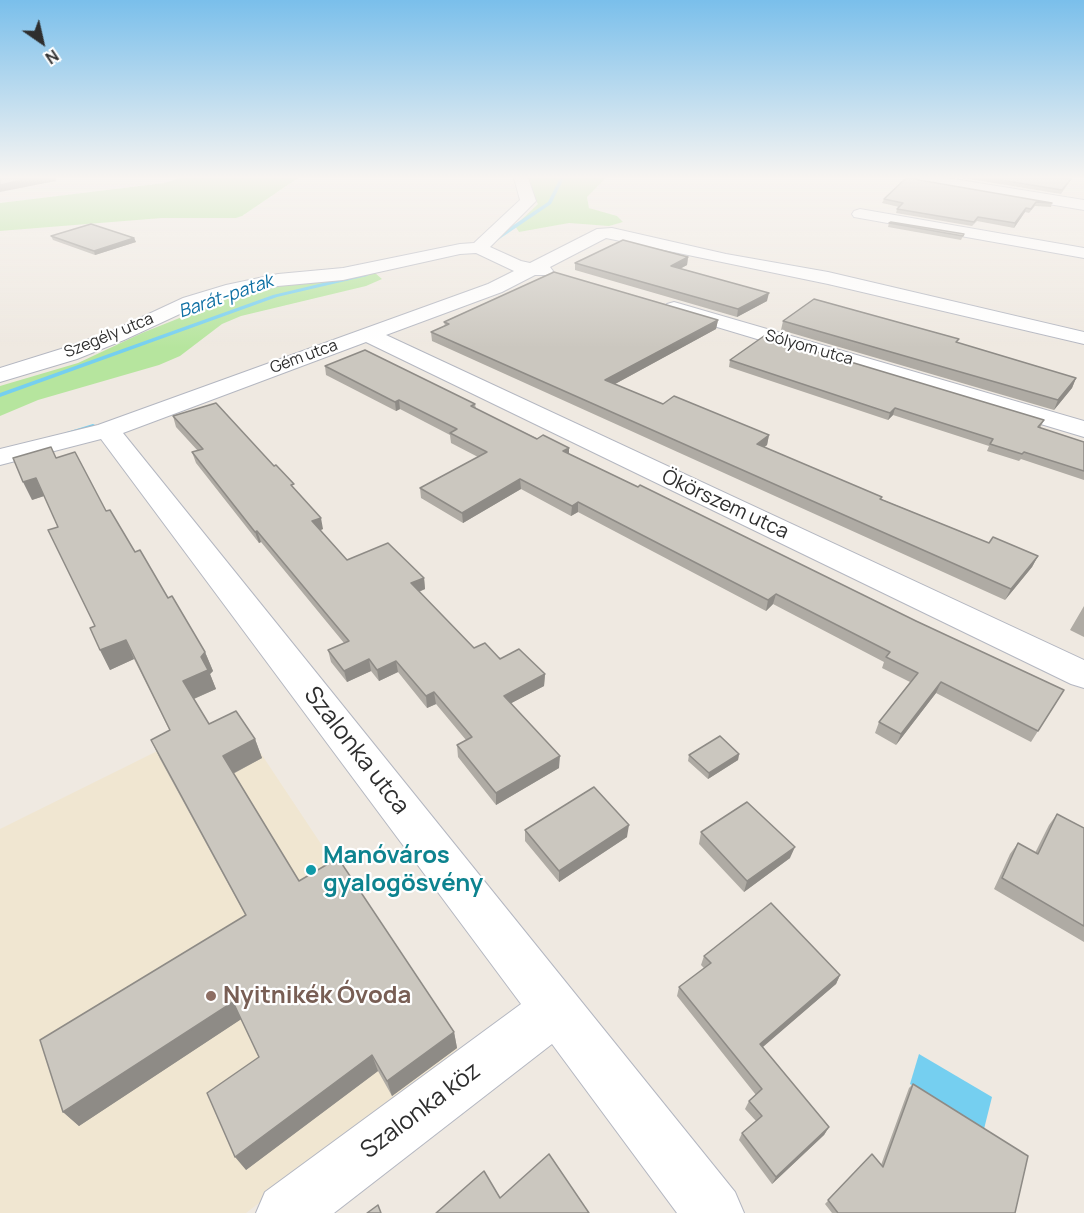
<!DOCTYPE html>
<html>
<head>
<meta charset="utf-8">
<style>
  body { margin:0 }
  #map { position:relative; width:1084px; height:1213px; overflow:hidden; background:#efe9e1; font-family:Manrope,sans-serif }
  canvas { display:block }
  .north { position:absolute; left:12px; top:12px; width:60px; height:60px; -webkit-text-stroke:4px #fff; paint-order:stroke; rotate:146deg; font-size:16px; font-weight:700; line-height:24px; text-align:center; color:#2e2e2e }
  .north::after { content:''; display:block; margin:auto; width:21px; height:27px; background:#2e2e2e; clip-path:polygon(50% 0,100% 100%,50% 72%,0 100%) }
</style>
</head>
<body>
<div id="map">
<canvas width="1084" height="1213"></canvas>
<div class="north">N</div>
</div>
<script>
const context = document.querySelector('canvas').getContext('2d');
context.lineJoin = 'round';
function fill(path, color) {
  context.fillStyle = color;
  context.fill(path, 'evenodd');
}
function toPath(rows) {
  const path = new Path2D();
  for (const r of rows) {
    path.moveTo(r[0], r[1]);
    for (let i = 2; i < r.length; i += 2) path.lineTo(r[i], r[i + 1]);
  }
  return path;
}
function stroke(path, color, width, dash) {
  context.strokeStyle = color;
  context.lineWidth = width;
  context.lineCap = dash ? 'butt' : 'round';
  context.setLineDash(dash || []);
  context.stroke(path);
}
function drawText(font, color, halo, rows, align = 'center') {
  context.font = font + ' Manrope,sans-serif';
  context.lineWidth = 4.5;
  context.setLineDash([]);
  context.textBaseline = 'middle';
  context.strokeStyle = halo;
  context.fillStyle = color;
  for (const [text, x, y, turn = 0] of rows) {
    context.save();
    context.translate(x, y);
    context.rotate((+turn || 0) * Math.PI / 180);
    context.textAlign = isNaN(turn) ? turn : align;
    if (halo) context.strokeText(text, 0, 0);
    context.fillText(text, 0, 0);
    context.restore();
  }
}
const education = toPath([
  [234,713,458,1050,246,1213,0,1213,0,829]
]);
const green = toPath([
  [180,178,298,178,242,216,236,218,162,218,0,231,0,203,164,183],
  [529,178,606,178,587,197,589,208,617,216,623,222,609,226,569,223,519,232,515,226,538,204,526,184],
  [375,273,382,279,366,286,241,316,222,324,180,356,159,365,38,400,0,416,0,386,78,363,142,333,227,299,281,286,349,278]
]);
const water = toPath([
  [919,1054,992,1097,984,1129,910,1084]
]);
const stream = toPath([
  [560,178,564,178,551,204,495,242,491,242,491,240,548,202,560,178],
  [365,273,368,275,367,276,277,297,0,397,0,393,273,295,365,273],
  [93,424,95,425,95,427,70,434,67,432,93,424]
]);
const street = toPath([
  [514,178,528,178,536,201,490,247,521,261,530,263,597,229,612,228,726,254,828,272,1084,332,1084,344,828,284,606,238,550,267,553,271,550,275,535,275,502,292,386,335,1084,660,1084,688,1071,684,366,342,123,433,735,1192,744,1213,677,1213,552,1044,334,1213,256,1213,265,1192,521,1004,101,439,0,465,0,449,98,425,488,284,514,271,476,253,460,254,343,280,278,286,237,294,197,306,124,340,77,359,0,382,0,368,61,349,110,332,183,298,226,285,278,274,343,268,460,244,474,243,520,200,514,178],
  [911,178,947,178,1084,200,1084,210,918,182,911,178],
  [860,209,1084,248,1084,258,854,217,852,214,854,211,860,209],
  [674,302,1084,421,1084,437,667,312,664,308,667,304,674,302]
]);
const wall = toPath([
  [963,178,1070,178,1071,179,1069,183,1061,194],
  [919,180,1052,203,1051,207,1035,206,1029,213,1025,212,1014,228,977,221,972,226,896,213,897,209,899,207,882,203,884,199],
  [889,223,964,234,961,240,888,227],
  [51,236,134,238,136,242,95,255,53,240],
  [688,257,687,265,680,269,767,301,737,317,575,270,575,263],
  [718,320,716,329,615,384,663,404,769,435,767,445,764,447,881,499,989,543,1038,556,1032,567,1005,600,432,341,431,332,445,326,444,322],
  [783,321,958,343,1076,378,1072,388,1054,410,781,330],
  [730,360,1044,420,1040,428,1084,442,1084,480,1021,459,1019,461,987,451,989,446,893,415,888,420,729,367],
  [325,366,475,404,476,409,916,621,1064,690,1031,742,936,693,896,745,875,733,879,722,910,682,882,668,884,662,773,604,766,611,578,512,571,516,521,489,463,523,421,498,420,488,478,457,451,443,450,435,400,409,396,411,326,375],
  [173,416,295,490,323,529,320,530,347,560,424,578,425,589,419,592,474,648,545,674,544,686,511,703,559,768,496,805,458,757,457,745,466,740,436,704,427,708,398,672,379,681,371,671,347,682,331,662,328,650,344,643,261,542,259,543,196,463,192,452,198,451,176,427],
  [56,458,106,511,205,652,213,671,210,674,216,689,194,699,209,724,255,739,262,758,233,774,299,881,454,1032,457,1048,392,1096,378,1071,246,1170,259,1057,241,1019,79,1126,63,1112,245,915,160,759,151,740,170,731,134,659,110,670,100,650,95,626,58,527,44,496,32,500],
  [1084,606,1084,637,1070,630],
  [739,754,738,760,708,779,688,761,689,755],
  [1057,814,1084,828,1084,942,994,889,1010,854,1018,843,1035,853,1049,825],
  [525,830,627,837,559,882,525,841],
  [701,832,790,858,744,892,699,844],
  [704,956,840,975,836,984,762,1047,829,1127,824,1135,772,1184,739,1140,742,1133,756,1121,745,1109,749,1101,756,1095,677,996,679,987,704,968,701,965],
  [913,1084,1015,1213,832,1213,825,1204,872,1154,881,1165,909,1088]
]);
const shadedWall = toPath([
  [31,178,56,178,56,181,0,192,0,185],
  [1026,208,1025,212,1014,228,1015,223],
  [134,238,136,242,95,255,94,251],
  [688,257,687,265,670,274,671,266],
  [769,293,767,301,737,317,738,309],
  [718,320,716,329,604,390,605,380],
  [1076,378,1072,388,1054,410,1058,400],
  [399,400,400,409,396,411,395,402],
  [895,408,893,415,888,420,890,413],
  [769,435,767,445,755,454,757,444],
  [569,448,569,457,563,451],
  [36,478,44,496,32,500,23,482],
  [520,479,521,489,463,523,462,513],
  [578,502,578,512,571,516,572,506],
  [321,518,323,529,314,533,312,521],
  [257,531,261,542,259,543,255,532],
  [1038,556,1032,567,1005,600,1011,589],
  [424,578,425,589,413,594,411,583],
  [776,594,773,604,766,611,768,600],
  [126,640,134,659,110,670,100,650],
  [205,652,213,671,210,674,216,689,191,700,183,681,201,657],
  [369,659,371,671,347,682,344,671],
  [396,661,398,672,379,681,377,670],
  [545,674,544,686,504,707,504,696],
  [941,682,936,693,896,745,901,734],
  [434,692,436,704,427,708,426,696],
  [255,739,262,758,230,775,223,756],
  [739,754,738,760,708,779,709,773],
  [560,756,559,768,496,805,496,793],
  [629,825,627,837,559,882,559,871],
  [795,847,790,858,744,892,747,881],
  [840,975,836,984,756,1053,760,1044],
  [233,1002,243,1018,79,1126,63,1112],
  [454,1032,457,1048,392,1096,387,1081],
  [372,1055,378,1071,246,1170,235,1157],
  [829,1127,824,1135,772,1184,776,1177]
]);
const building = toPath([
  [0,178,31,178,0,185,0,178],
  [906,178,915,178,919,180,1052,203,1036,202,1031,209,1026,208,1015,223,978,217,974,222,897,209,903,203,884,199,906,178],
  [988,178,1070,178,1071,179,1062,190,988,178],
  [891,222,964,234,963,236,889,223,891,222],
  [91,224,134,238,94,251,51,236,91,224],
  [623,240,688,257,671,266,769,293,738,309,575,263,623,240],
  [554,272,718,320,605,380,663,404,674,396,769,435,757,444,882,497,880,499,989,543,993,537,1038,556,1011,589,431,332,449,324,444,322,554,272],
  [814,299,959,339,956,342,1076,378,1058,400,783,321,814,299],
  [764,336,1044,420,1038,427,1084,442,1084,471,1024,452,1022,454,990,444,993,439,895,408,890,413,730,360,764,336],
  [365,350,475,404,471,406,537,439,543,435,569,448,563,451,638,487,640,485,916,621,1064,690,1038,731,941,682,901,734,879,722,918,673,886,657,890,652,776,594,768,600,578,502,572,506,520,479,462,513,420,488,487,452,450,433,457,429,399,400,395,402,325,366,365,350],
  [216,403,274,466,276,465,294,484,291,485,321,518,312,521,347,560,388,543,424,578,411,583,474,648,485,643,500,659,519,649,545,674,504,696,560,756,496,793,457,745,472,737,434,692,426,696,396,661,377,670,369,659,344,671,328,650,349,641,257,531,255,532,192,452,203,449,173,416,216,403],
  [51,447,56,458,75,452,106,511,110,510,135,552,140,550,168,598,172,596,205,652,201,657,208,670,183,681,209,724,236,711,255,739,223,756,299,881,338,858,454,1032,387,1081,372,1055,235,1157,207,1093,259,1057,233,1002,63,1112,40,1040,246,915,151,740,170,730,126,640,100,650,90,628,95,626,48,530,58,527,36,478,23,482,13,458,51,447],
  [720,736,739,754,709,773,689,755,720,736],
  [594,787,629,825,559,871,525,830,594,787],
  [747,802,795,847,747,881,701,832,747,802],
  [1057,814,1084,828,1084,926,1002,878,1018,843,1038,854,1057,814],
  [771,903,840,975,760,1044,829,1127,776,1177,742,1133,762,1116,749,1101,762,1089,679,987,711,963,704,956,771,903],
  [913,1084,1028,1156,1015,1213,838,1213,828,1200,872,1154,883,1167,913,1084],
  [549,1154,589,1213,436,1213,484,1171,500,1198,549,1154],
  [378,1205,381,1213,367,1213,378,1205]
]);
const markers = [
  [311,870,6,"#0f9aa8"],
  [211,996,6,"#8d6e63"]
];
const farStreetnames = [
  ["Szegély utca",109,336,-22],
  ["Sólyom utca",809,348,16],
  ["Gém utca",304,357,-20]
];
const farWaternames = [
  ["Barát-patak",226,297,-19]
];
const streetNames = [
  ["Ökörszem utca",725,505,25]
];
const nearStreetnames = [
  ["Szalonka utca",356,751,52],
  ["Szalonka köz",421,1111,-37]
];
const nearCulturenames = [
  ["Manóváros",323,856],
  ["gyalogösvény",323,884]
];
const nearEducationnames = [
  ["Nyitnikék Óvoda",223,996]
];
fill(education, '#f0e6d1');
fill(green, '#b6e59e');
fill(water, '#75cff0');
fill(stream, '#75cff0');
stroke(street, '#b4b7c1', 2);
fill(street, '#fff');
fill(wall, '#afaba4');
fill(shadedWall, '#8e8b86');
fill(building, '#cbc7bf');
stroke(building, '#8e8b86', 1.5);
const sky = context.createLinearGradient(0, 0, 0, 348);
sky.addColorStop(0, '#7abfeb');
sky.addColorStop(0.51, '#f8f5f2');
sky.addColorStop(1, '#f8f5f200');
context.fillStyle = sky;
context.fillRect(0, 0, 1084, 348);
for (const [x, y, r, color] of markers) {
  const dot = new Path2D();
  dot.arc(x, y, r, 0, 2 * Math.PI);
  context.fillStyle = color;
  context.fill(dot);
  stroke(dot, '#fff', 2);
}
drawText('16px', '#2e2e2e', '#fff', farStreetnames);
drawText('italic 18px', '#0d6fa3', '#fff', farWaternames);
drawText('20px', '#2e2e2e', '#fff', streetNames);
drawText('24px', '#2e2e2e', '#fff', nearStreetnames);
drawText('bold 24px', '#0d838f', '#fff', nearCulturenames, 'left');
drawText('bold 24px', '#785e54', '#fff', nearEducationnames, 'left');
</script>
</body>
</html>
